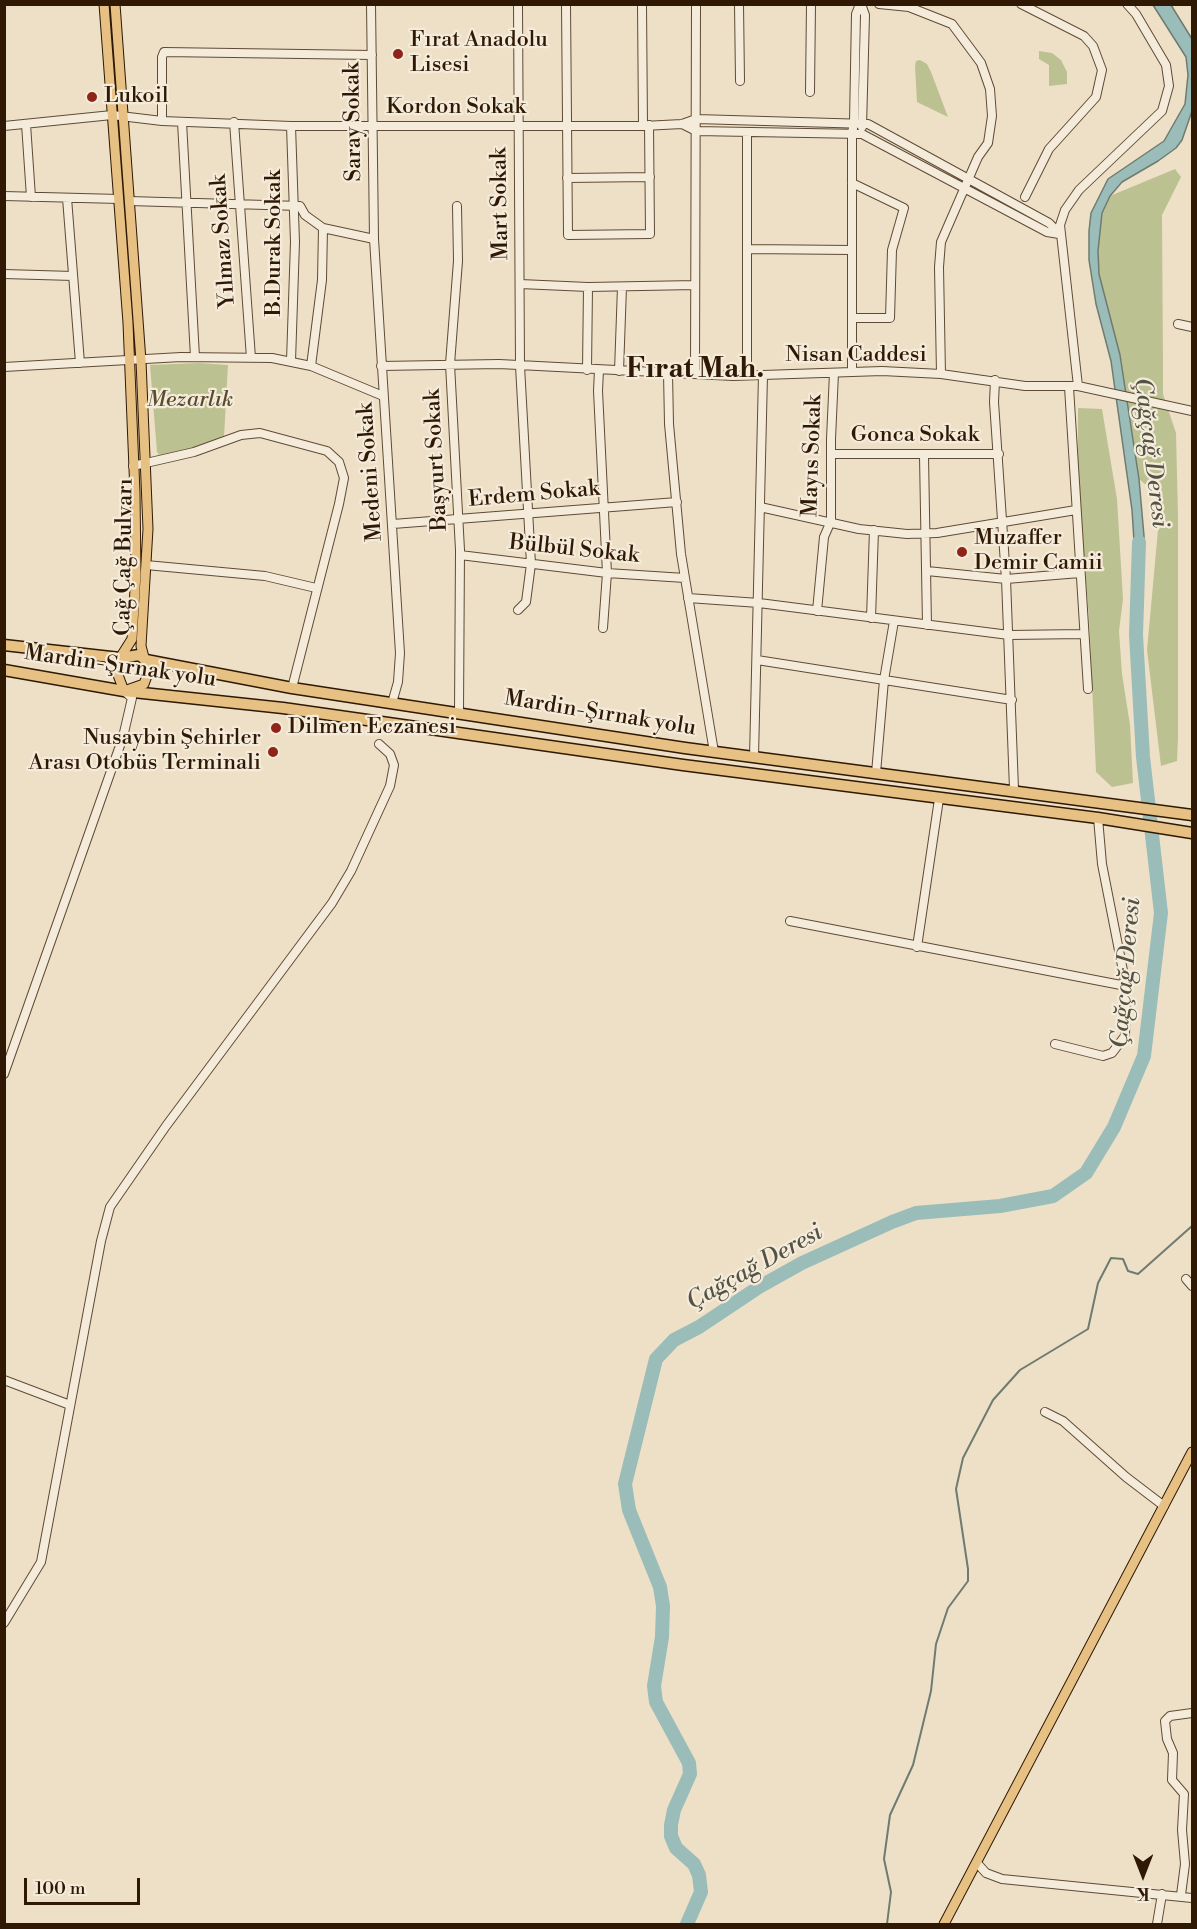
<!DOCTYPE html>
<html>
<head>
<meta charset="utf-8">
<style>
  body { margin:0 }
  #map { position:relative; width:1197px; height:1929px; overflow:hidden; background:#eee0c6; font-family:"Libre Bodoni",serif }
  canvas { display:block }
  .frame { position:absolute; inset:0; border:6px solid #2f1905; pointer-events:none }
  .north { position:absolute; left:1113px; top:1845px; width:60px; height:60px; -webkit-text-stroke:4px #f4ebda; paint-order:stroke; rotate:180deg; font-size:16px; font-weight:700; line-height:24px; text-align:center; color:#2f1905 }
  .north::after { content:''; display:block; margin:auto; width:21px; height:27px; background:#2f1905; clip-path:polygon(50% 0,100% 100%,50% 72%,0 100%) }
  .scale { position:absolute; left:24px; top:1878px; width:116px; height:27px; box-sizing:border-box; border:3px solid #2f1905; border-top:0; padding-left:8px; font-size:18px; line-height:21px; white-space:nowrap; color:#2f1905; -webkit-text-stroke:4px #f4ebda; paint-order:stroke }
</style>
</head>
<body>
<div id="map">
<canvas width="1197" height="1929"></canvas>
<div class="frame"></div>
<div class="north">K</div>
<div class="scale">100 m</div>
</div>
<script>
const context = document.querySelector('canvas').getContext('2d');
context.lineJoin = 'round';
function fill(path, color) {
  context.fillStyle = color;
  context.fill(path, 'evenodd');
}
function toPath(rows) {
  const path = new Path2D();
  for (const r of rows) {
    path.moveTo(r[0], r[1]);
    for (let i = 2; i < r.length; i += 2) path.lineTo(r[i], r[i + 1]);
  }
  return path;
}
function stroke(path, color, width, dash) {
  context.strokeStyle = color;
  context.lineWidth = width;
  context.lineCap = dash ? 'butt' : 'round';
  context.setLineDash(dash || []);
  context.stroke(path);
}
function drawText(font, color, halo, rows, align = 'center') {
  context.font = font + ' "Libre Bodoni",serif';
  context.lineWidth = 4.5;
  context.setLineDash([]);
  context.textBaseline = 'middle';
  context.strokeStyle = halo;
  context.fillStyle = color;
  for (const [text, x, y, turn = 0] of rows) {
    context.save();
    context.translate(x, y);
    context.rotate((+turn || 0) * Math.PI / 180);
    context.textAlign = isNaN(turn) ? turn : align;
    if (halo) context.strokeText(text, 0, 0);
    context.fillText(text, 0, 0);
    context.restore();
  }
}
const green = toPath([
  [1039,51,1052,53,1061,60,1067,72,1067,84,1049,86,1049,65,1039,59],
  [920,60,927,64,931,72,948,117,917,102,915,66,916,61],
  [1175,169,1181,177,1162,215,1163,367,1163,394,1176,433,1178,516,1178,739,1177,761,1161,766,1147,650,1158,530,1157,501,1152,490,1139,479,1120,355,1099,274,1098,251,1102,213,1110,196],
  [199,363,228,365,224,437,205,445,159,455,157,452,150,365],
  [1078,408,1102,409,1117,499,1123,599,1119,631,1122,674,1130,725,1133,783,1112,787,1096,772,1089,618,1078,481]
]);
const water = toPath([
  [1153,5,1171,5,1192,39,1192,111,1182,140,1176,148,1158,161,1122,182,1110,196,1102,213,1098,251,1099,274,1120,355,1139,479,1144,536,1144,556,1139,559,1135,556,1132,510,1111,361,1096,304,1089,260,1089,231,1091,213,1108,179,1164,141,1185,104,1188,75,1186,57,1153,5]
]);
const stream = toPath([
  [887,1924,891,1892,884,1859,890,1815,913,1765,931,1691,936,1644,948,1608,968,1581,968,1569,956,1489,963,1458,993,1400,1020,1370,1088,1329,1098,1283,1111,1258,1123,1259,1128,1271,1138,1274,1192,1226]
]);
const river = toPath([
  [687,1924,701,1892,699,1875,694,1864,676,1848,671,1836,671,1825,674,1810,690,1774,689,1763,656,1702,654,1686,662,1637,663,1606,660,1587,629,1510,625,1484,656,1359,674,1340,699,1327,759,1287,802,1263,892,1222,916,1213,1000,1206,1053,1196,1086,1173,1114,1127,1144,1056,1161,913,1143,757,1136,635,1139,542]
]);
const minor = toPath([
  [371,4,374,239,400,653,398,682,392,703],
  [518,4,520,366,531,564,526,602,518,610],
  [566,4,568,235,650,234,649,125],
  [642,4,643,126],
  [739,4,740,81],
  [861,4,865,15,862,127],
  [879,4,909,7,952,24,981,63,990,89,992,116,988,143,978,157,941,242,939,267,941,374],
  [1021,4,1084,36,1093,46,1102,70,1096,97,1049,149,1025,197],
  [810,92,811,4],
  [162,121,162,57,164,52,372,55],
  [182,122,195,357],
  [234,122,251,358],
  [26,124,31,197],
  [682,124,696,131,862,134,1047,232,1059,234],
  [4,126,112,115,162,121,291,126,643,126,682,124,696,119,868,124,1049,223,1060,234],
  [291,126,295,242,291,361],
  [747,132,747,375],
  [567,178,650,177],
  [852,183,904,208,892,250,890,318,852,318],
  [4,196,119,199],
  [67,198,80,363],
  [129,201,300,206,305,215,323,228,374,239],
  [457,206,458,261,450,364,460,550,459,712],
  [747,249,852,250],
  [4,274,73,276],
  [520,284,588,287,695,285],
  [1178,324,1192,327],
  [311,366,322,280,323,228],
  [381,366,499,364,733,376,882,371,941,374,1025,386,1078,386,1192,411],
  [4,367,181,357,272,358,311,366,383,396],
  [587,370,588,287],
  [599,370,598,391,607,573,603,628],
  [619,371,622,287],
  [852,372,852,134,854,122,856,14,860,4],
  [668,373,669,424,681,554,714,752],
  [695,374,696,4],
  [995,380,994,402,1006,579,1014,789],
  [1078,386,1060,225,1065,210,1079,190,1162,111,1169,86,1166,65,1136,14,1127,4],
  [1069,387,1088,689],
  [831,454,999,454],
  [924,456,927,625],
  [133,466,194,452,241,435,260,433,327,451,339,462,344,478,339,504,292,688],
  [760,507,859,529,907,534,937,533,1076,510],
  [393,524,677,502],
  [460,555,607,573,685,578],
  [146,565,265,576,316,588],
  [927,571,1006,579,1080,573],
  [688,598,759,603,1009,635,1083,634],
  [817,611,824,537,831,521,831,439,834,373],
  [871,618,874,530],
  [757,660,1012,700],
  [754,757,763,375],
  [876,773,884,680,894,621],
  [790,921,1126,986],
  [917,947,939,799],
  [1055,1044,1103,1056,1112,1053,1125,1036,1126,986,1102,864,1098,818],
  [4,1074,123,737,132,698,125,692],
  [1186,1279,1192,1286],
  [4,1380,70,1405],
  [1045,1412,1063,1421,1126,1477,1164,1506],
  [4,1623,41,1562,101,1241,110,1207,166,1126,332,903,351,871,390,786,394,765,390,754,379,744],
  [977,1863,986,1873,1002,1879,1192,1898],
  [1181,1895,1185,1864,1182,1830,1184,1794,1172,1780,1173,1753,1167,1739,1165,1721,1170,1716,1192,1713],
  [1157,1924,1162,1894]
]);
const major = toPath([
  [104,4,128,323,135,493,136,573,132,639,120,658,118,675,124,691,144,684,148,673,141,646,148,529,141,361,115,4],
  [944,1924,1192,1452]
]);
const highway = toPath([
  [4,645,120,658,139,655,146,660,292,688,685,748,1192,815],
  [4,670,124,691,283,708,683,765,1098,818,1192,833]
]);
const markers = [
  [398,54,6,"#8f2418"],
  [92,97,6,"#8f2418"],
  [962,552,6,"#8f2418"],
  [276,728,6,"#8f2418"],
  [273,752,6,"#8f2418"]
];
const poiNames = [
  ["Fırat Anadolu",410,41],
  ["Lisesi",410,66],
  ["Lukoil",104,97],
  ["Muzaffer",974,539],
  ["Demir Camii",974,564],
  ["Dilmen Eczanesi",288,728],
  ["Nusaybin Şehirler",261,739,"right"],
  ["Arası Otobüs Terminali",261,764,"right"]
];
const streetNames = [
  ["Kordon Sokak",456,108],
  ["Saray Sokak",354,122,-91],
  ["Mart Sokak",501,204,-91],
  ["Yılmaz Sokak",224,241,-94],
  ["B.Durak Sokak",275,243,-90],
  ["Nisan Caddesi",856,356],
  ["Gonca Sokak",915,436],
  ["Mayıs Sokak",813,456,-88],
  ["Başyurt Sokak",437,460,-93],
  ["Medeni Sokak",371,472,-94],
  ["Erdem Sokak",534,495,-5],
  ["Bülbül Sokak",574,550,6],
  ["Çağ Çağ Bulvarı",125,557,-89],
  ["Mardin-Şırnak yolu",120,667,8],
  ["Mardin-Şırnak yolu",600,714,9]
];
const parkNames = [
  ["Mezarlık",190,401]
];
const waterNames = [
  ["Çağçağ Deresi",1150,453,83],
  ["Çağçağ Deresi",1127,973,-85],
  ["Çağçağ Deresi",755,1268,-29]
];
const districtNames = [
  ["Fırat Mah.",695,370]
];
fill(green, '#bcc192');
fill(water, '#9abdb9');
stroke(water, '#6f7b71', 1.5);
stroke(stream, '#6f7b71', 2);
stroke(river, '#9abdb9', 14);
stroke(minor, '#5f4b35', 10);
stroke(major, '#2f1905', 11);
stroke(highway, '#2f1905', 13);
stroke(minor, '#f4ebda', 8);
stroke(major, '#e7c083', 9);
stroke(highway, '#e7c083', 10);
for (const [x, y, r, color] of markers) {
  const dot = new Path2D();
  dot.arc(x, y, r, 0, 2 * Math.PI);
  context.fillStyle = color;
  context.fill(dot);
  stroke(dot, '#f4ebda', 2);
}
drawText('22px', '#2f1905', '#f4ebda', poiNames, 'left');
drawText('22px', '#2f1905', '#f4ebda', streetNames);
drawText('italic 22px', '#594b2f', '#f4ebda', parkNames);
drawText('italic 24px', '#545244', '#f4ebda', waterNames);
drawText('bold 28px', '#2f1905', '#f4ebda', districtNames);
</script>
</body>
</html>
